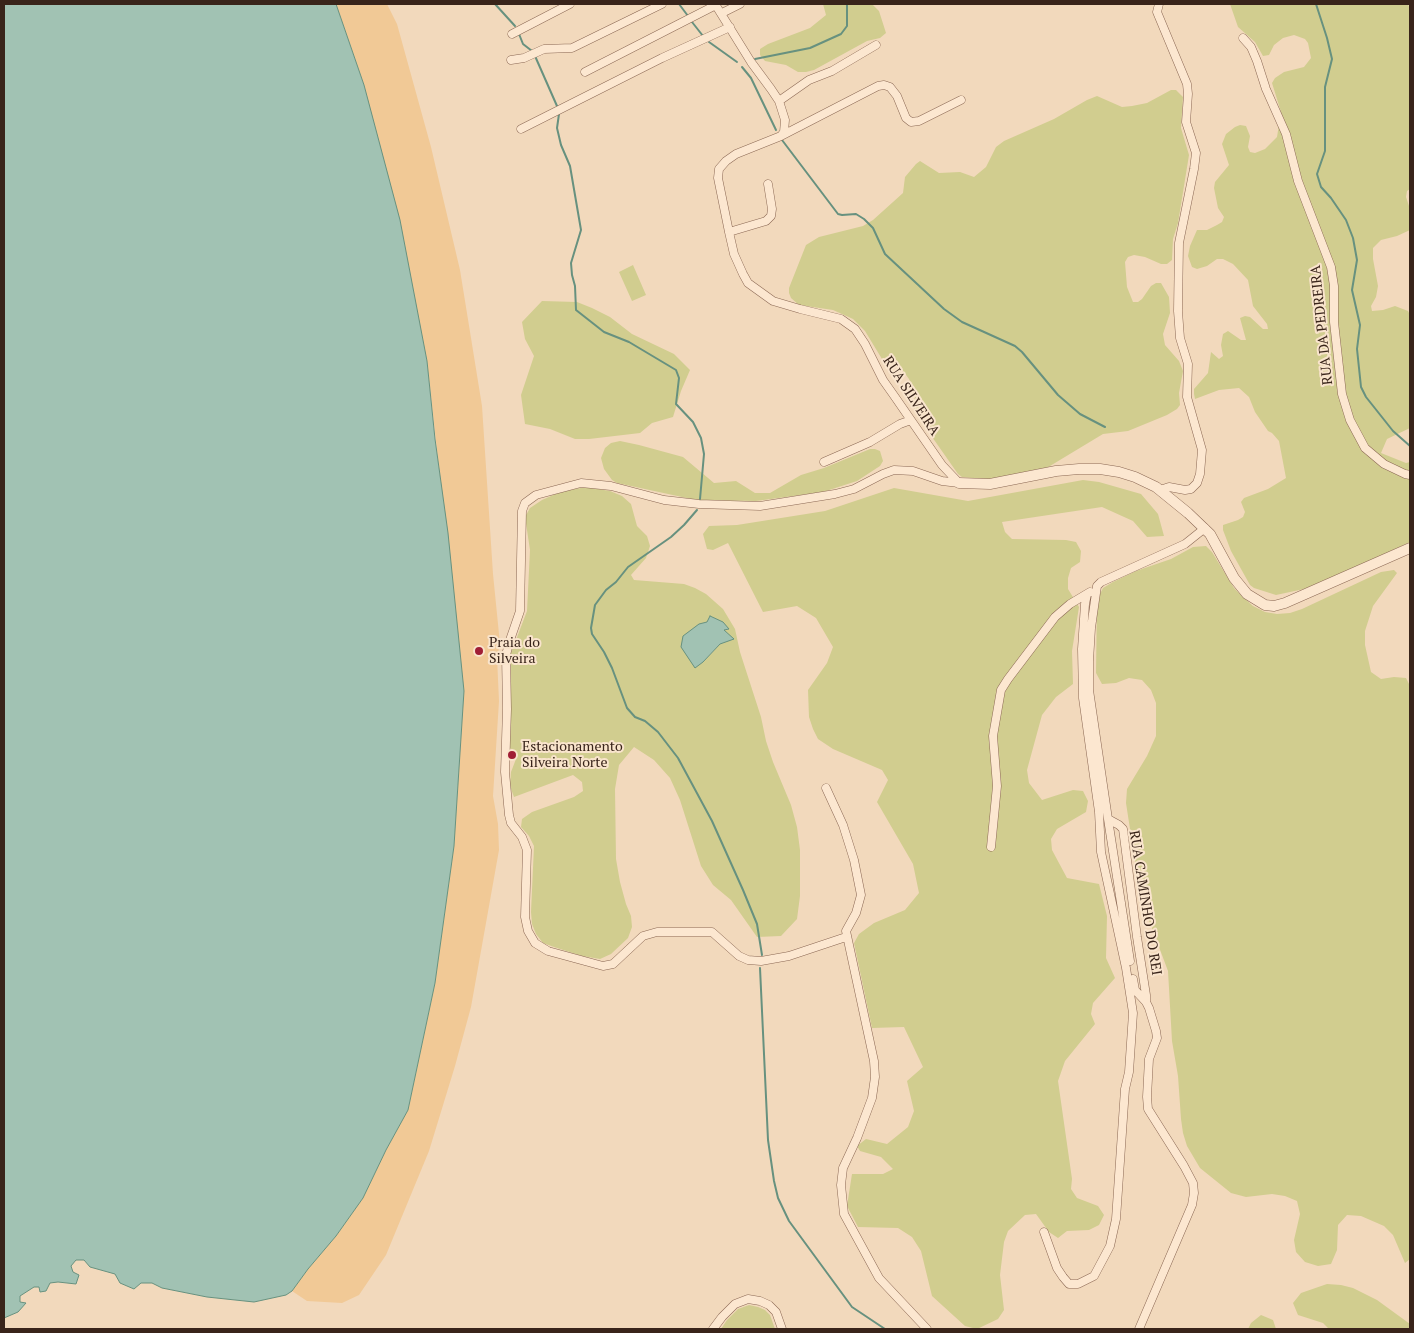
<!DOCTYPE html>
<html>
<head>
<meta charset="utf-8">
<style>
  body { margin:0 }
  #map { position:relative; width:1414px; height:1333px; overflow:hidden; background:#f2d9bc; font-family:"PT Serif",serif }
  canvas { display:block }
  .frame { position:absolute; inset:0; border:5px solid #39241a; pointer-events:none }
</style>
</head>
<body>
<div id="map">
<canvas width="1414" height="1333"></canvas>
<div class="frame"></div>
</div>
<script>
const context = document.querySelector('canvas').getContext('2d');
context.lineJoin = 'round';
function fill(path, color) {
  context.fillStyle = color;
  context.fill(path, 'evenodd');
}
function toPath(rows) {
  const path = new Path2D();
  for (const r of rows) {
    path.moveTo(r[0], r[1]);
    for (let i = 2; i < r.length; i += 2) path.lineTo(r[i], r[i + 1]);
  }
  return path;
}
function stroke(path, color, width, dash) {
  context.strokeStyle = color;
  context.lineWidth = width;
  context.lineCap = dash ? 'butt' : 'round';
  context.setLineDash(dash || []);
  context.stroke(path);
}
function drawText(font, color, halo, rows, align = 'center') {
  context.font = font + ' "PT Serif",serif';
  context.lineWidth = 4;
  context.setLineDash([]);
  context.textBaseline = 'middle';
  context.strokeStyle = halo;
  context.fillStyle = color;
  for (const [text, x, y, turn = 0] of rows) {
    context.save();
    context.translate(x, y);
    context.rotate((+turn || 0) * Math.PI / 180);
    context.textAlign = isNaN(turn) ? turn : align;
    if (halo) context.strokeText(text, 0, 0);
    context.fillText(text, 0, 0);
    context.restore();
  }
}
const green = toPath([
  [823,4,872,4,879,11,886,33,880,38,867,41,814,70,806,72,798,72,786,65,765,61,760,55,760,49,768,44,810,28,826,15],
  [1230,4,1408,4,1410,10,1410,189,1407,191,1406,197,1410,209,1410,230,1397,236,1381,240,1373,248,1373,259,1378,286,1376,297,1371,306,1372,311,1383,310,1395,306,1408,311,1410,315,1410,428,1387,439,1381,453,1406,463,1410,462,1410,542,1355,568,1304,589,1276,595,1254,588,1250,585,1231,551,1223,530,1223,525,1238,520,1243,517,1245,512,1241,502,1244,498,1268,489,1286,478,1279,441,1272,433,1268,431,1255,412,1249,397,1239,388,1219,390,1195,399,1194,394,1194,389,1208,373,1211,352,1219,359,1223,356,1221,345,1223,334,1228,331,1241,340,1246,340,1240,318,1245,316,1250,317,1263,329,1268,329,1267,324,1253,306,1248,280,1233,264,1223,259,1217,259,1207,266,1197,269,1192,267,1188,256,1190,246,1197,230,1207,230,1217,225,1222,222,1224,217,1218,208,1214,188,1215,182,1229,165,1222,144,1226,134,1235,127,1240,125,1246,126,1250,136,1248,147,1250,152,1255,153,1265,149,1277,137,1281,112,1272,83,1275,78,1284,72,1304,67,1311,58,1308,43,1305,39,1294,35,1283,38,1274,45,1269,55,1263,56,1255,42,1238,27],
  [1171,90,1176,90,1183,97,1181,128,1189,155,1178,223,1173,239,1172,260,1167,264,1161,264,1145,257,1134,255,1128,257,1125,262,1127,287,1133,302,1138,302,1142,299,1151,286,1156,283,1161,283,1169,297,1170,313,1163,334,1165,345,1179,361,1183,371,1179,393,1180,405,1177,409,1167,415,1128,431,1103,434,1045,469,995,480,962,477,958,474,916,414,913,404,916,394,909,379,896,361,892,357,882,359,865,331,853,319,833,310,799,305,791,298,789,293,789,288,806,245,819,237,863,226,873,220,903,193,905,177,916,164,920,161,939,173,960,172,974,177,986,167,996,147,1004,141,1054,119,1087,100,1097,96,1122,107,1132,106,1147,103],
  [633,265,646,295,632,301,619,272],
  [542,301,577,302,592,308,610,317,632,334,674,354,690,370,681,391,673,417,652,423,640,433,589,439,575,439,550,429,525,424,521,395,534,356,525,339,522,322],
  [620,441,639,445,683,457,714,483,736,481,755,493,770,493,801,475,824,468,870,449,875,449,880,451,883,461,880,466,857,481,823,492,756,501,696,500,617,483,612,480,604,469,601,458,605,448,611,443],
  [1083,480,1099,482,1141,494,1158,514,1164,536,1147,537,1133,521,1102,507,1002,522,1005,532,1012,539,1066,540,1076,542,1081,551,1080,562,1071,568,1068,578,1068,589,1079,607,1072,651,1073,684,1056,697,1042,715,1027,770,1029,783,1042,800,1073,790,1083,791,1088,801,1086,812,1057,829,1051,839,1052,850,1067,878,1099,884,1107,916,1106,958,1115,978,1093,1003,1091,1014,1095,1024,1065,1061,1058,1081,1072,1179,1071,1189,1077,1198,1098,1206,1104,1215,1099,1225,1089,1230,1067,1231,1058,1238,1049,1232,1036,1214,1025,1215,1008,1231,1004,1242,1000,1275,1004,1310,998,1319,977,1329,965,1326,932,1296,921,1251,912,1237,898,1228,858,1227,847,1206,852,1174,883,1174,893,1169,881,1157,860,1151,857,1146,866,1139,887,1144,908,1127,914,1111,907,1081,923,1067,904,1027,872,1028,854,943,859,934,874,923,905,910,919,893,913,864,877,802,888,780,882,770,833,749,818,739,813,729,809,717,808,690,827,663,833,647,816,618,797,606,763,612,728,543,713,550,707,549,703,534,709,526,737,525,825,511,894,488,968,501],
  [586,487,610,491,622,496,631,504,637,526,647,536,650,546,646,558,631,575,634,580,684,584,695,588,706,594,723,609,735,629,740,652,761,717,766,741,773,762,791,805,797,827,800,850,800,896,797,919,781,936,757,937,731,900,713,885,701,866,680,800,670,778,654,760,634,747,619,765,615,789,616,859,620,882,626,904,631,916,632,927,628,938,611,954,600,959,582,956,554,947,543,943,536,934,532,924,531,912,534,846,529,836,521,827,522,819,532,812,574,797,583,791,582,782,573,775,514,797,510,786,511,772,516,759,514,751,510,748,511,653,527,611,530,550,525,517,530,508,542,500,560,492],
  [707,622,720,644,703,662,699,625],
  [1206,546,1212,552,1234,588,1243,597,1253,606,1265,612,1277,614,1290,613,1302,609,1381,572,1394,570,1397,573,1373,606,1365,631,1365,645,1371,672,1381,679,1394,677,1406,678,1410,686,1410,997,1409,1001,1410,1007,1410,1259,1405,1263,1393,1235,1384,1226,1361,1216,1347,1215,1338,1225,1337,1250,1331,1264,1318,1266,1305,1262,1296,1252,1294,1240,1300,1214,1297,1201,1285,1196,1272,1194,1246,1197,1231,1193,1200,1168,1187,1146,1183,1133,1181,1119,1178,1076,1172,1041,1168,971,1147,915,1138,881,1126,803,1127,789,1147,756,1156,736,1156,703,1151,690,1142,680,1129,678,1116,683,1102,684,1096,673,1097,600,1103,588,1113,582,1136,571,1171,559,1193,547],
  [1327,1284,1341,1285,1353,1288,1377,1300,1410,1324,1410,1329,1329,1329,1323,1323,1298,1315,1293,1303,1301,1293],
  [749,1305,758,1307,765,1310,770,1315,775,1329,721,1329,727,1320,738,1309],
  [1261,1315,1273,1320,1276,1329,1248,1329,1251,1323]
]);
const sand = toPath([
  [336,4,387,4,397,24,431,147,460,270,482,406,493,574,500,644,497,657,499,701,493,796,498,824,499,850,471,1007,455,1066,429,1151,386,1255,359,1295,342,1303,307,1301,292,1291,308,1269,336,1236,363,1198,386,1150,408,1110,435,983,454,846,464,692,427,361,364,85]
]);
const water = toPath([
  [4,4,336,4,364,85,400,220,427,361,435,439,448,533,464,691,454,846,435,983,408,1110,386,1150,363,1198,336,1236,308,1269,292,1291,286,1295,254,1302,207,1297,162,1288,152,1283,141,1283,134,1289,120,1283,115,1274,90,1267,84,1260,76,1260,71,1266,73,1272,79,1275,76,1284,58,1282,50,1283,46,1291,40,1292,39,1287,34,1287,20,1296,20,1302,26,1303,18,1312,4,1318,4,4],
  [710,616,723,622,729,629,724,630,734,639,720,644,703,662,695,668,681,647,683,636,699,624,707,622,710,616]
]);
const stream = toPath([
  [495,4,515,26],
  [679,4,688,16],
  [1316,4,1327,38,1332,59,1325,87,1325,151,1317,174,1321,187,1331,198,1346,220,1353,238,1357,260,1352,290,1360,325,1357,349,1361,387,1366,397,1393,431,1410,446],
  [692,22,703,36],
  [519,34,523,44,532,51],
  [709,42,737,62],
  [535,56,557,106],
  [755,59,810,48,841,34,847,26,847,4],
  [742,67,751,78,776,130],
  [559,114,557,128,561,145,570,166,581,230,571,263,572,275,575,286,576,310,604,332,629,342,676,370,679,378,676,404,693,422,701,438,704,454,700,499],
  [782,140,838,214,842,215,856,214,864,219,873,228,885,254,944,309,962,322,1015,346,1022,352,1058,395,1080,414,1105,427],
  [697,510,684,525,671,537,628,567,616,582,606,590,595,605,591,628,592,634,604,652,612,668,627,708,635,717,645,721,658,732,678,758,712,821,743,890,757,924,762,955],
  [760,968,768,1140,774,1181,778,1198,789,1221,852,1307,885,1329]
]);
const minor = toPath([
  [715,4,751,62,771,89,779,101,785,120,784,132,781,136,736,154,726,161,719,169,718,178,729,232,734,254,743,274,748,283,773,301,800,309,841,319,855,329,865,344,883,380,895,397,942,465,959,483],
  [1159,4,1157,12,1187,84,1188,94,1186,122,1196,153,1194,169,1179,243,1178,311,1180,338,1188,364,1187,397,1202,450,1200,474,1197,483,1191,489,1185,490,1169,487,1160,490],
  [722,13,740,4],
  [512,34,570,4],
  [1243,38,1251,47,1257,61,1266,89,1286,134,1298,181,1331,267,1334,286,1334,322,1342,394,1350,420,1365,448,1384,464,1405,474,1410,475],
  [511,60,524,58,544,49,572,48,662,4],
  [585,72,716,5],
  [779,101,809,80,832,71,876,45],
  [521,129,662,58,730,27],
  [781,136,878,86,884,85,890,87,897,96,906,118,911,122,919,121,961,100],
  [729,232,766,221,771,216,772,209,768,184],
  [824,462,870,442,900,424,911,420],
  [826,788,843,825,854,860,861,895,856,913,846,931,874,1061,875,1077,872,1098,857,1138,843,1168,841,1185,844,1214,879,1278,927,1329],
  [1108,819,1130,961],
  [991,847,997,786,993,736,1001,690,1008,679,1055,617,1070,604,1090,592],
  [846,937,789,956,761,961,748,960,739,956,712,932,657,932,643,936,613,964,603,966,548,951,535,943,528,931,525,917,527,850,522,837,511,823,509,815,505,772,507,709,506,655,510,640,520,611,522,511,525,503,536,495,581,483,611,486,664,500,699,504,760,506,835,494,854,489,883,474,894,470,913,471,942,481,959,483],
  [1133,979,1135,990,1146,1002],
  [1044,1232,1057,1268,1063,1277,1069,1284,1078,1284,1094,1276,1110,1246,1116,1219,1125,1089,1129,1072,1133,1013,1126,968,1101,852,1099,812,1083,698,1082,649,1085,604,1087,594],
  [713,1329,722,1317,735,1304,748,1299,760,1301,769,1305,776,1312,782,1329],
  [1139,1329,1192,1205,1194,1193,1193,1183,1184,1166,1148,1109,1147,1097,1149,1059,1157,1038,1156,1031,1149,1008,1146,1002,1146,995,1137,937,1123,829,1119,825,1108,819,1089,690,1089,661,1091,628,1097,586,1101,582,1185,544,1205,528]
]);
const tertiary = toPath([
  [959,483,990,484,1056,471,1079,469,1100,469,1119,472,1135,477,1156,487,1188,513,1210,534,1234,578,1247,594,1265,605,1274,606,1285,603,1410,548]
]);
const markers = [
  [479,651,5,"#a01e35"],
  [512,755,5,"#a01e35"]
];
const streetNames = [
  ["RUA DA PEDREIRA",1322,325,-96],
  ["RUA SILVEIRA",911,396,57],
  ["RUA CAMINHO DO REI",1145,903,81]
];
const poiNames = [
  ["Praia do",489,643],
  ["Silveira",489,659],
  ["Estacionamento",522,747],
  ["Silveira Norte",522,763]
];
fill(green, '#d1cd8f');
fill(sand, '#f1c996');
fill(water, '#a1c2b3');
stroke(water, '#67917f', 1);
stroke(stream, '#67917f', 2);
stroke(minor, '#8b6854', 9);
stroke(tertiary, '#8b6854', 11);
stroke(minor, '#fce7d0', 8);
stroke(tertiary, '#fce7d0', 10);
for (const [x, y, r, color] of markers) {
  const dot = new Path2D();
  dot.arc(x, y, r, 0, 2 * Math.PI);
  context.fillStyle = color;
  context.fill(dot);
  stroke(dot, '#f9e4cc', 2);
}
drawText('14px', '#39241a', '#f9e4cc', streetNames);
drawText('14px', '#39241a', '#f9e4cc', poiNames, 'left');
</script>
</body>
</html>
